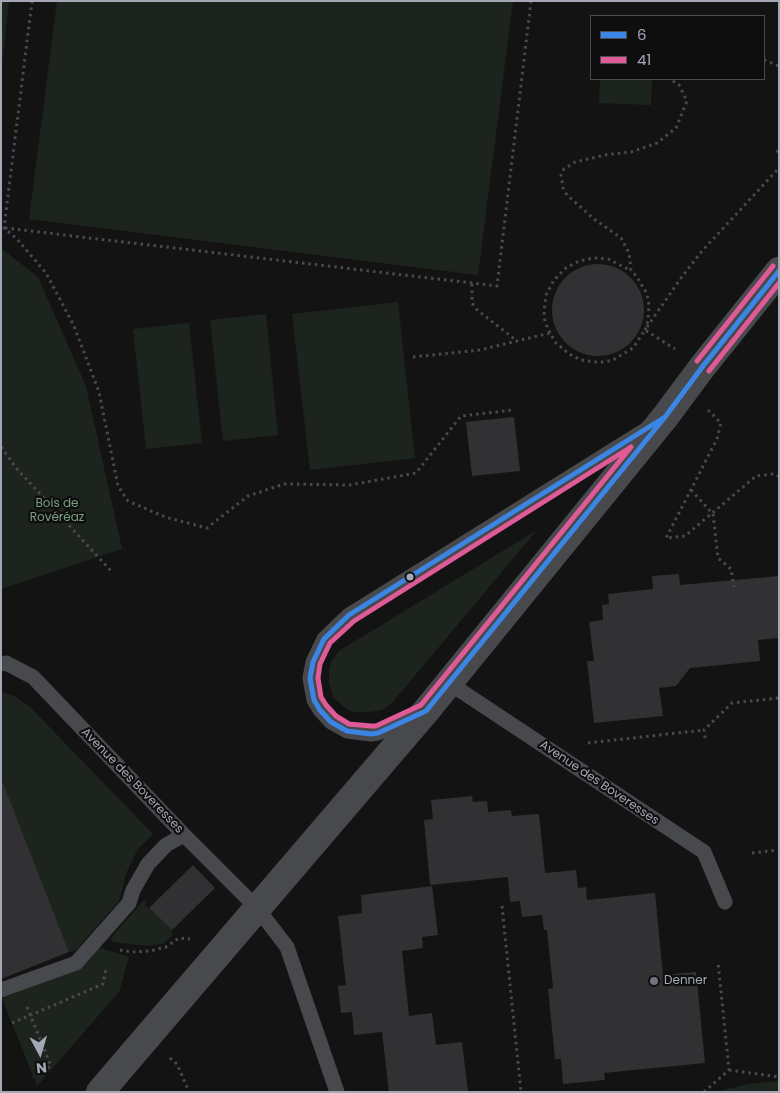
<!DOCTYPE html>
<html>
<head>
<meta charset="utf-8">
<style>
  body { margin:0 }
  #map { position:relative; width:780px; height:1093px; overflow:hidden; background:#131314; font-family:Poppins,sans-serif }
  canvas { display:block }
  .frame { position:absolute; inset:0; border:2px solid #a4a8b5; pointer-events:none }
  .legend { position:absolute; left:590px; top:15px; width:175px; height:65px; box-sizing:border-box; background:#0e0e0f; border:1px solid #4a4c51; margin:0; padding:6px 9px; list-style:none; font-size:15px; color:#a4a8b5 }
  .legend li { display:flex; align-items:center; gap:10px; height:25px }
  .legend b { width:25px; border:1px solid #4a4c51 }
  .north { position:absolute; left:15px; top:1028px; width:50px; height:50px; -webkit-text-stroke:4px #0e0e0f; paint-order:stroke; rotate:174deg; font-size:14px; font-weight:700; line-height:20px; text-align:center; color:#a4a8b5 }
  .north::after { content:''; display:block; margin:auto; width:18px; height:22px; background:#a4a8b5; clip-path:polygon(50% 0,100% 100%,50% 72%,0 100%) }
</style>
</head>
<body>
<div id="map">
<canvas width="780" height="1093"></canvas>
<div class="frame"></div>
<ul class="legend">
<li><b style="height:6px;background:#3b86e5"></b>6</li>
<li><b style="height:6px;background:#df5a96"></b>41</li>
</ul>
<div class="north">N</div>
</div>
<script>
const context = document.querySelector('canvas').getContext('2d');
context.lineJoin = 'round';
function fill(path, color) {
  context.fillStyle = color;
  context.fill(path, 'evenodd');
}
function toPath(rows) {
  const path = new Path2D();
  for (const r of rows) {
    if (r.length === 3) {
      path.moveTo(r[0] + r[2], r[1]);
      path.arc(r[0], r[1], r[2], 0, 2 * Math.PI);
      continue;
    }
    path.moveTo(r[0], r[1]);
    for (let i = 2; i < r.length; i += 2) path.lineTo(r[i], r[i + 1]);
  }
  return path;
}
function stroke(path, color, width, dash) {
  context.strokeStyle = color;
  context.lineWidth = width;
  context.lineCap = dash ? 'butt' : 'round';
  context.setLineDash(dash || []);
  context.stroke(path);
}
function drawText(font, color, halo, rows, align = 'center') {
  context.font = font + ' Poppins,sans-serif';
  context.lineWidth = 4.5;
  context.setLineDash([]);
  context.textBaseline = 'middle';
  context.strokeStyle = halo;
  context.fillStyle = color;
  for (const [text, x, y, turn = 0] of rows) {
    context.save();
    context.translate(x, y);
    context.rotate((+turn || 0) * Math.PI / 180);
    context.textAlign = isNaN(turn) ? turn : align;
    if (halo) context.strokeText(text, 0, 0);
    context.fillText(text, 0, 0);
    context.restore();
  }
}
const green = toPath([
  [1,1,9,1,1,75],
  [57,1,513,1,478,275,29,219],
  [600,79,652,79,651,105,599,103],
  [1,248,38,277,86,386,122,549,1,589],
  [398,302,415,458,310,470,292,314],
  [266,314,278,435,223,441,210,320],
  [189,323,202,443,146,449,133,329],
  [537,530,391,704,382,710,368,712,352,712,343,706,334,698,329,684,329,673,331,662,339,651],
  [1,692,14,696,30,707,153,834,138,849,127,871,119,901,75,951,69,952,1,779],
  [144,900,147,902,145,905,172,930,172,936,163,944,145,946,113,942,111,939,114,934],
  [98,947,129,957,119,992,37,1086,2,998,79,969],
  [779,1081,779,1092,715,1092,748,1084]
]);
const building = toPath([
  [598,310,46],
  [514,417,520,471,472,476,466,422],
  [679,574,680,585,779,576,779,638,758,640,760,661,690,668,676,686,659,688,663,716,594,723,587,661,594,661,589,622,603,620,602,605,609,604,608,594,653,589,652,576],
  [3,783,69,952,1,979,1,784],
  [472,796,473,802,487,801,488,812,511,810,512,816,539,814,545,873,576,870,578,888,586,887,587,900,655,893,663,975,696,972,705,1063,604,1073,605,1080,563,1084,561,1059,555,1059,548,989,553,988,547,930,544,930,542,915,522,917,520,901,510,902,508,877,430,885,424,820,433,819,431,800],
  [193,865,215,888,172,930,149,908],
  [432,886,438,935,422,937,423,948,402,951,409,1016,432,1013,436,1045,462,1042,468,1092,389,1092,382,1032,354,1035,352,1012,341,1013,338,986,346,985,338,916,362,913,361,895]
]);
const path = toPath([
  [32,1,4,228,17,239,46,273,74,326,99,392,118,486,128,501,165,517,207,528,248,496,284,484,350,485,416,473,461,416,512,410],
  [764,60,779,66],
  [777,150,779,154],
  [5,228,497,286,531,1],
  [472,284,472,303,476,309,517,341],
  [647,327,681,278,702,251,779,168],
  [645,330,648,321,649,305,647,294,637,277,631,270,629,253,621,238,594,219,567,195,563,188,561,175,564,169,575,162,605,155,631,152,657,143,676,128,687,101,679,85,670,79],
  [550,333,545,322,544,312,546,295,554,280,566,268,579,261,593,258,608,259,630,270],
  [413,357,480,350,550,333,556,343,569,354,581,360,595,362,604,362,613,360,633,348,645,330,675,349],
  [708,410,721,423,717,439,666,538,685,536,756,476,773,474,779,476],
  [1,447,17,469,112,572],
  [691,490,713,514,718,558,731,569,734,587],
  [705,738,704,730,732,703,779,698],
  [588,743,704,730],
  [752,853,779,850],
  [502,906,521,1092],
  [120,950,132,952,150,951,166,947,179,938,190,939],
  [27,1007,51,1066,33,1077],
  [12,1023,103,984,106,969],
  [170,1058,177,1064,189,1092],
  [729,1070,779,1077],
  [704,1092,729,1070,718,962]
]);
const lane = toPath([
  [1,664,6,663,33,677,184,835,257,908,287,947,337,1092],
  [449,683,704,852,725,902],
  [414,717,378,733,371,734,347,731,331,722,320,710,314,700,310,678,313,662,324,639,349,615,645,430],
  [1,990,76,963,129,903,133,890,148,864,166,845,184,835]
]);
const street = toPath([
  [100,1092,426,711,665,417,703,366,779,271]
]);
const bus1 = toPath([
  [703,366,779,271],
  [665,417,426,711,378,733,371,734,347,731,331,722,320,710,314,700,310,678,313,662,324,639,349,615,665,417],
  [665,417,703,366],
  [665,417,703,366]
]);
const bus2 = toPath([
  [697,361,773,266],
  [709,371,779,283],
  [631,447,421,705,376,726,371,726,349,724,336,716,326,705,321,697,318,678,320,664,330,643,354,621,631,447]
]);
const markers = [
  [410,577,4.5,"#a4a8b5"],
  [654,981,5,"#71747d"]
];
const parkNames = [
  ["Bois de",57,504],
  ["Rovéréaz",57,518]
];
const streetNames = [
  ["Avenue des Boveresses",132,781,46],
  ["Avenue des Boveresses",599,783,34]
];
const poiNames = [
  ["Denner",664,981]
];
fill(green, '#1d241e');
fill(building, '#313133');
stroke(path, '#494a4e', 3, [2.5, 4]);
stroke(lane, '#48494c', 15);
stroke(street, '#48494c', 28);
stroke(bus1, '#3b86e5', 5);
stroke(bus2, '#df5a96', 5);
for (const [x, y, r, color] of markers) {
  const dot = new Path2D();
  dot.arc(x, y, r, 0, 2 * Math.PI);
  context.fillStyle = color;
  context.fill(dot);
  stroke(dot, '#0e0e0f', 2);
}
drawText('12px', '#7ba07f', '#0e0e0f', parkNames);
drawText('12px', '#a4a8b5', '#0e0e0f', streetNames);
drawText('12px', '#a4a8b5', '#0e0e0f', poiNames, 'left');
</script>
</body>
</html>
